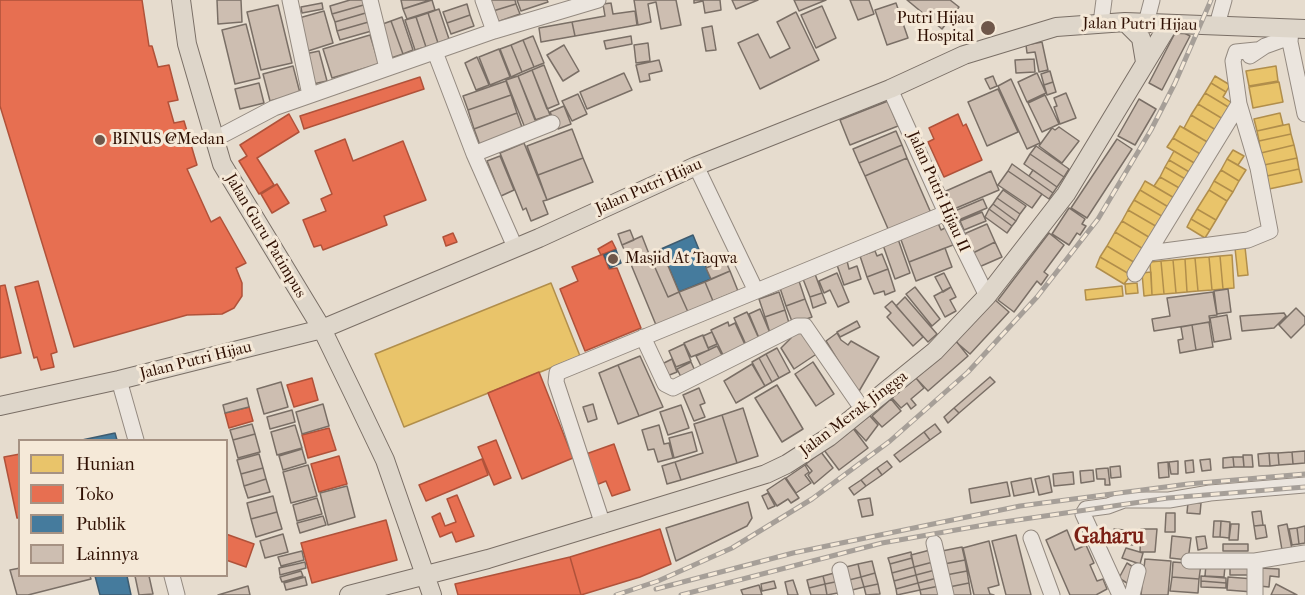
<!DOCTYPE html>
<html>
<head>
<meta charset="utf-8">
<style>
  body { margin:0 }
  #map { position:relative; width:1305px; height:595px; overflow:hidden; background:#e6dcce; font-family:"IM FELL French Canon",serif }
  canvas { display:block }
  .legend { position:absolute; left:18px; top:439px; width:210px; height:138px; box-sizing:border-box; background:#f5e9d8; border:2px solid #a69283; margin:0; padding:8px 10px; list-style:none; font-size:18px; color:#2f1003 }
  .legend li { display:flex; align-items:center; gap:12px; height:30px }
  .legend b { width:30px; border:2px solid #a69283 }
</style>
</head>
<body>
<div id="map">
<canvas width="1305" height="595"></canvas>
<ul class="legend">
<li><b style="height:16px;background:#e9c46a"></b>Hunian</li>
<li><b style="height:16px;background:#e76f51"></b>Toko</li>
<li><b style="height:16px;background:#457b9d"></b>Publik</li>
<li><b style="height:16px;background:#cdbeb1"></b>Lainnya</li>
</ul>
</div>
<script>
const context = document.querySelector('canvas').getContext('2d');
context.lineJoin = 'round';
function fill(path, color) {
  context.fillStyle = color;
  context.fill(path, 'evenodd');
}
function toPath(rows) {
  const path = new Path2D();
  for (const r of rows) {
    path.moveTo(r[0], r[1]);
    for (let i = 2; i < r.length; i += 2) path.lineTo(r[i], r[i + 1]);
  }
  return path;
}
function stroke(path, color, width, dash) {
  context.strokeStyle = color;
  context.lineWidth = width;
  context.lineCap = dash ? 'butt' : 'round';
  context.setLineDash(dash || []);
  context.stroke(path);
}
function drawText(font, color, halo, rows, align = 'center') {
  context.font = font + ' "IM FELL French Canon",serif';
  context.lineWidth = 6;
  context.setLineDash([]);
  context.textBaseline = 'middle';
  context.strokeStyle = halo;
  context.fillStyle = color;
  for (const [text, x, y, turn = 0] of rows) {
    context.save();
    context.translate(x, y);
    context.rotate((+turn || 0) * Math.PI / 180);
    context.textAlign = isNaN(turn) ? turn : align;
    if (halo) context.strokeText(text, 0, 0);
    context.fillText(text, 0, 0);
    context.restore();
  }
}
const homes = toPath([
  [1276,66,1278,81,1249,86,1246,71,1276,66],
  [1215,76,1230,85,1226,92,1211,83,1215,76],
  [1279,82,1283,102,1253,108,1249,87,1279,82],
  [1211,83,1226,92,1223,97,1232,103,1230,108,1205,93,1211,83],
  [1205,93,1230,108,1223,119,1198,104,1205,93],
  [1198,104,1223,119,1216,130,1191,115,1198,104],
  [1280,113,1283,125,1257,131,1254,119,1280,113],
  [1191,115,1216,130,1209,143,1184,128,1191,115],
  [1289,124,1291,134,1259,141,1257,131,1289,124],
  [1180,126,1209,143,1202,155,1173,138,1180,126],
  [1291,134,1294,145,1261,153,1259,141,1291,134],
  [1173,138,1202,155,1196,164,1167,147,1173,138],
  [1294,145,1297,158,1264,165,1261,153,1294,145],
  [1233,150,1244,156,1238,165,1227,159,1233,150],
  [1174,151,1196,164,1191,173,1169,160,1174,151],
  [1297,158,1299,169,1267,176,1264,165,1297,158],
  [1227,159,1246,170,1239,181,1221,170,1227,159],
  [1169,160,1191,173,1187,180,1165,167,1169,160],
  [1165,167,1187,180,1181,189,1160,177,1165,167],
  [1299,169,1302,182,1269,189,1267,176,1299,169],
  [1221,170,1239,181,1233,192,1214,181,1221,170],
  [1160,177,1181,189,1176,199,1154,186,1160,177],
  [1145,181,1176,199,1170,208,1140,190,1145,181],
  [1214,181,1233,192,1227,201,1209,190,1214,181],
  [1140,190,1170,208,1165,218,1134,200,1140,190],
  [1209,190,1227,201,1216,220,1197,209,1209,190],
  [1134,200,1165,218,1159,228,1128,210,1134,200],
  [1197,209,1216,220,1210,230,1191,219,1197,209],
  [1128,210,1159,228,1152,239,1122,221,1128,210],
  [1191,219,1210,230,1205,238,1187,227,1191,219],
  [1122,221,1152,239,1145,250,1115,232,1122,221],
  [1115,232,1145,250,1137,264,1107,246,1115,232],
  [1107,246,1137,264,1131,275,1100,257,1107,246],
  [1245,247,1248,275,1238,276,1235,248,1245,247],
  [1232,255,1234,288,1223,289,1220,256,1232,255],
  [1220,256,1223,289,1212,290,1209,257,1220,256],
  [1100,257,1131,275,1124,284,1096,267,1100,257],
  [1209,257,1212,290,1198,291,1195,258,1209,257],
  [1195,258,1198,291,1187,292,1185,259,1195,258],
  [1185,259,1187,292,1176,293,1173,260,1185,259],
  [1173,260,1176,293,1164,294,1161,261,1173,260],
  [1161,261,1164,294,1152,295,1150,262,1161,261],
  [1151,272,1152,295,1144,296,1142,273,1151,272],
  [551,283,580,356,404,427,375,354,551,283],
  [1137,283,1138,293,1126,294,1125,284,1137,283],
  [1122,286,1123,296,1086,300,1085,290,1122,286]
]);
const shops = toPath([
  [0,0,142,0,149,46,152,46,158,67,169,65,178,100,168,102,174,123,184,121,197,165,187,169,211,222,220,217,246,263,236,268,242,283,242,296,234,308,222,314,187,315,74,347,0,106,0,0],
  [420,77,424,89,304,129,300,116,420,77],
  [289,114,299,132,257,158,274,185,259,194,239,161,247,156,240,145,289,114],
  [958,114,963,126,966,124,982,160,944,177,928,142,934,139,929,128,958,114],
  [345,139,353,161,403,141,426,200,384,216,387,225,323,250,321,245,314,247,303,220,326,211,321,199,332,194,315,151,345,139],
  [277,184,289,203,272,213,261,194,277,184],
  [453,233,457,242,446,246,443,237,453,233],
  [612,241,616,249,601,255,598,249,612,241],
  [603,254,609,269,617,268,641,328,585,351,560,289,578,281,572,267,603,254],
  [38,281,57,352,51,354,54,367,41,370,37,357,34,358,15,287,38,281],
  [5,285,21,353,0,358,0,286,5,285],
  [539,372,573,458,522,479,488,393,539,372],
  [312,378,318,400,294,407,287,385,312,378],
  [249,407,253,421,229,428,225,413,249,407],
  [329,428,336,450,308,458,302,435,329,428],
  [496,440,511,478,494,485,478,447,496,440],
  [614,444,630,490,612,496,606,481,596,485,586,454,614,444],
  [20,454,20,518,17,518,4,457,20,454],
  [339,456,347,484,319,492,311,464,339,456],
  [482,459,488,475,426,501,419,485,482,459],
  [457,495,474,536,456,542,452,532,440,537,432,517,440,513,445,526,456,522,447,499,457,495],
  [386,520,397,560,312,583,301,543,386,520],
  [660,529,671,564,640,577,581,595,570,557,660,529],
  [226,534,254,544,246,567,226,560,226,534],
  [570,557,581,595,458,595,455,584,570,557]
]);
const public = toPath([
  [693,235,711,279,679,292,661,249,693,235],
  [616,250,621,263,610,268,604,255,616,250],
  [115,433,117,440,82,440,115,433],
  [95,576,127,576,131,595,100,595,95,576]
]);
const building = toPath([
  [217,0,241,0,242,22,218,24,217,0],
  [350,0,366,0,367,4,332,14,330,6,350,0],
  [401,0,430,0,403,9,401,0],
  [432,0,435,10,407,19,403,9,432,0],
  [489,0,515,0,516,4,493,11,489,0],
  [517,0,547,0,548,2,521,11,517,0],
  [634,0,676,0,681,25,661,29,656,2,648,4,651,22,638,25,634,0],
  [694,0,720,0,721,10,705,13,703,1,694,3,694,0],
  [732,0,758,0,736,9,732,0],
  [794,0,826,0,799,11,794,0],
  [850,0,869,0,874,14,858,20,850,0],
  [907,0,950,0,959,7,942,29,907,0],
  [322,3,323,9,302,13,301,7,322,3],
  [611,3,613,14,635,11,637,25,575,36,572,22,605,16,603,4,611,3],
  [896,3,908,38,887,45,875,10,896,3],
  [367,4,369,12,335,22,332,14,367,4],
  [467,4,470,15,447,23,443,12,467,4],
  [516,4,520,14,497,22,493,11,516,4],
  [278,5,292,63,261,70,247,12,278,5],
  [822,6,836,38,816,48,801,15,822,6],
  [439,9,449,39,438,43,428,13,439,9],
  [324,11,333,43,308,51,299,18,324,11],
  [369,12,372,21,337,31,335,22,369,12],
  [796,12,819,60,760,89,738,43,758,34,770,58,790,48,777,22,796,12],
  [428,13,438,43,426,47,416,17,428,13],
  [470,15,474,26,451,34,447,23,470,15],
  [402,17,413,50,403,54,391,21,402,17],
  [416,17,426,47,415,50,405,20,416,17],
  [372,21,375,30,340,40,337,31,372,21],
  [391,21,403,54,391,58,380,25,391,21],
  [572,22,575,36,541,42,539,28,572,22],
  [246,24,260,78,235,84,222,30,246,24],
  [712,26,716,50,706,51,702,28,712,26],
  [1175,28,1190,36,1162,90,1149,83,1174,35,1172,34,1175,28],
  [370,35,379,64,332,78,323,49,370,35],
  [533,36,544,63,534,67,523,40,533,36],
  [631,36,632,44,606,49,604,41,631,36],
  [523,40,534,67,522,72,511,45,523,40],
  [1042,42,1048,70,1039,72,1035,52,1027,53,1026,45,1042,42],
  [648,43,650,61,636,63,634,45,648,43],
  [511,45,522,72,511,77,500,49,511,45],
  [564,45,579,71,563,81,547,55,564,45],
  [499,49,510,77,490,85,479,57,499,49],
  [319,51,327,81,313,84,305,54,319,51],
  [477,57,489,85,476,90,465,63,477,57],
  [1034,59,1035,72,1016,73,1015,60,1034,59],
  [659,60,662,71,649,74,650,80,640,82,636,65,659,60],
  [544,65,559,104,547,109,532,70,544,65],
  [293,66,300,93,270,101,263,74,293,66],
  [532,70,550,115,535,120,518,76,532,70],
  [1050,71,1053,82,1044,85,1041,74,1050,71],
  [624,73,632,90,587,109,580,92,624,73],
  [1037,73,1046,93,1027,102,1018,82,1037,73],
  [518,76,537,123,525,128,506,80,518,76],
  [993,76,997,86,990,89,985,79,993,76],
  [1011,79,1040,143,1027,149,998,86,1011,79],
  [506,81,511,95,468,110,463,96,506,81],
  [1053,82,1056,92,1047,95,1044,85,1053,82],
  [259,83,264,103,240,109,235,89,259,83],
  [998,89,1018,132,987,146,968,102,998,89],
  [1066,93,1076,118,1060,124,1054,107,1057,106,1054,98,1066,93],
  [578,94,587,114,572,121,562,101,578,94],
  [511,95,517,113,474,129,468,110,511,95],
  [1045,95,1059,124,1042,132,1028,103,1045,95],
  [1139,99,1156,109,1135,145,1118,136,1139,99],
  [888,101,898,126,850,145,840,120,888,101],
  [564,106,571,124,558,129,550,112,564,106],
  [517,113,524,133,481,148,474,129,517,113],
  [1059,127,1079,141,1062,163,1039,146,1052,128,1055,130,1059,127],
  [572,129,583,158,538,175,527,146,572,129],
  [896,131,902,145,859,163,853,149,896,131],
  [1117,139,1132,149,1087,218,1071,208,1117,139],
  [524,143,547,200,543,201,548,214,531,221,526,208,523,210,500,153,524,143],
  [902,145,907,158,865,176,859,163,902,145],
  [1036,146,1069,169,1064,177,1030,154,1036,146],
  [1030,154,1064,177,1057,187,1024,164,1030,154],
  [500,156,514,190,501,196,487,161,500,156],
  [583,158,593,182,547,200,538,175,583,158],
  [907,158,931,213,889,231,865,176,907,158],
  [1012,164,1053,193,1049,199,1008,171,1012,164],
  [1033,170,1057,187,1053,193,1029,176,1033,170],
  [991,171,999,190,954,209,946,191,991,171],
  [1008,171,1042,194,1032,208,998,185,1008,171],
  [1003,190,1026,206,1020,214,997,198,1003,190],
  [997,198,1020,214,1016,221,993,204,997,198],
  [983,199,987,208,954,222,950,213,983,199],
  [993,204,1016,221,1012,226,989,209,993,204],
  [1069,208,1085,219,1082,224,1086,226,1080,235,1077,233,1069,245,1052,234,1069,208],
  [989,209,1012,226,1007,233,985,217,989,209],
  [982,212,986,221,964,230,960,221,982,212],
  [938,223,941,230,947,227,953,245,909,262,900,237,938,223],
  [987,224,995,242,973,253,964,234,987,224],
  [630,230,634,240,622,245,618,234,630,230],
  [1049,233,1064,245,1044,272,1048,275,1041,285,1037,281,1014,312,998,300,1049,233],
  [642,236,649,254,630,262,622,245,642,236],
  [898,239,910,273,895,279,883,245,898,239],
  [995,242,1002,257,979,267,973,253,995,242],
  [945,248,952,267,916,281,909,262,945,248],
  [661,249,679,292,668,297,649,254,661,249],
  [875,251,877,256,882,254,888,269,867,277,860,256,875,251],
  [649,254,668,297,679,292,688,312,656,325,630,262,649,254],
  [725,260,730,271,711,279,706,268,725,260],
  [847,261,849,269,857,266,861,279,844,285,837,265,847,261],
  [888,269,895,291,885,295,884,291,874,294,867,277,888,269],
  [730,271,738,291,713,301,705,282,730,271],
  [837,273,849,302,838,307,830,290,824,293,819,281,837,273],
  [944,273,951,287,943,292,935,277,944,273],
  [815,274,822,293,810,297,803,279,815,274],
  [799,281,805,299,786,306,780,288,799,281],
  [705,282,713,301,688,312,679,292,705,282],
  [915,287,940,319,932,326,906,294,915,287],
  [951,287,956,297,950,300,956,311,945,317,934,296,951,287],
  [1228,289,1231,312,1217,314,1214,291,1228,289],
  [779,292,785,310,765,317,759,299,779,292],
  [1213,292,1217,315,1209,316,1210,322,1154,331,1152,319,1170,316,1167,298,1213,292],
  [822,293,826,303,813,308,810,297,822,293],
  [905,297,937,334,928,342,896,306,905,297],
  [805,299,812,317,793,324,786,306,805,299],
  [994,299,1009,312,970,354,955,341,994,299],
  [892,301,923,337,913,346,887,317,891,313,885,307,892,301],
  [1296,308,1305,317,1305,324,1291,338,1279,325,1296,308],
  [760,309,770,333,759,338,749,314,760,309],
  [785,310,790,326,770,333,765,317,785,310],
  [747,312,760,341,747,347,734,318,747,312],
  [1284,313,1286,316,1274,328,1242,331,1240,316,1284,313],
  [1227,315,1231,339,1214,342,1210,318,1227,315],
  [857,321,860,327,840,337,837,332,857,321],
  [728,322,729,326,735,323,747,349,725,359,711,330,728,322],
  [1209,322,1213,347,1196,350,1192,325,1209,322],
  [1192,325,1196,350,1180,353,1178,340,1183,339,1181,327,1192,325],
  [801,327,818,353,794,369,781,348,791,338,789,335,801,327],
  [712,332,717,344,708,348,703,336,712,332],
  [837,333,841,340,848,345,851,341,879,357,858,393,826,341,837,333],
  [703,335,709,350,691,357,684,343,703,335],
  [956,341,968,356,928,391,915,377,956,341],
  [684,344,691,361,676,367,669,351,684,344],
  [717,346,725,361,704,372,696,356,717,346],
  [777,348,790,372,779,378,766,354,777,348],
  [766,354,779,378,772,382,759,358,766,354],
  [640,356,663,407,639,416,618,365,640,356],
  [759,358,772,382,765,386,752,362,759,358],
  [672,359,677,372,667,376,662,364,672,359],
  [691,362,696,373,682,379,677,369,691,362],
  [813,362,834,394,816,406,795,374,813,362],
  [752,364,765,386,736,403,724,381,752,364],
  [618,365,639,416,618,424,599,373,618,365],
  [990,377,995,382,959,413,954,408,990,377],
  [916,378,924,388,911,399,916,405,911,409,907,403,901,408,892,398,916,378],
  [281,382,288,407,264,414,257,389,281,382],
  [777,385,803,429,782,442,755,398,777,385],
  [699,388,705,403,700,405,705,417,694,421,683,395,699,388],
  [247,398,249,407,225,413,223,405,247,398],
  [891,399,901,411,882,427,872,416,891,399],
  [323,404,329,426,302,434,296,412,323,404],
  [593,404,597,419,588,422,583,407,593,404],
  [681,405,689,428,668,435,660,412,681,405],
  [743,408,758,456,737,463,722,415,743,408],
  [954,408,959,413,948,423,944,417,954,408],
  [292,410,295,422,270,429,267,417,292,410],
  [722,415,737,463,681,480,675,462,703,453,694,424,722,415],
  [869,415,878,425,866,441,854,428,869,415],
  [252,424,255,434,233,440,230,430,252,424],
  [935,424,941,432,930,440,924,432,935,424],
  [295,425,302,448,277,455,271,432,295,425],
  [659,425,664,444,669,443,673,458,658,462,654,449,648,450,642,430,659,425],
  [852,427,868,448,839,470,824,450,852,427],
  [692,432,697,451,674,458,669,438,692,432],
  [924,432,930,440,900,462,894,455,924,432],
  [255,434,260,452,238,458,233,440,255,434],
  [302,449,306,463,283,470,279,456,302,449],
  [1305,451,1305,463,1293,464,1292,452,1305,451],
  [821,452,833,468,814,484,808,475,812,471,806,464,821,452],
  [1292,452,1293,464,1279,465,1278,453,1292,452],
  [1269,453,1278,453,1279,465,1270,466,1269,453],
  [1269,453,1270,466,1259,466,1258,454,1269,453],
  [259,454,263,468,241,474,237,460,259,454],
  [1243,455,1252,455,1253,467,1244,467,1243,455],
  [1233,457,1234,467,1223,468,1223,458,1233,457],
  [1233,457,1243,457,1244,467,1234,467,1233,457],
  [1210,459,1211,470,1202,471,1200,460,1210,459],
  [1193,460,1194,472,1186,473,1185,461,1193,460],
  [887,461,892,467,882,475,877,468,887,461],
  [1178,461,1178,474,1171,474,1169,462,1178,461],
  [675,462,681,480,667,484,662,466,675,462],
  [1168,462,1169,477,1159,478,1158,463,1168,462],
  [308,465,317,496,291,503,283,472,308,465],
  [805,465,809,472,805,475,811,483,796,493,786,478,805,465],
  [1120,466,1121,477,1111,478,1110,467,1120,466],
  [263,468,266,479,244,486,241,474,263,468],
  [877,468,882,475,866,486,861,480,877,468],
  [1108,468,1110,485,1105,485,1105,479,1097,479,1096,469,1108,468],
  [1093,470,1094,481,1081,483,1080,471,1093,470],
  [1073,472,1074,484,1054,486,1053,474,1073,472],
  [1049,476,1052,492,1039,495,1035,479,1049,476],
  [785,478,799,498,791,503,788,499,777,506,767,490,785,478],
  [1031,478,1034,492,1014,496,1011,482,1031,478],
  [266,479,270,492,248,498,244,486,266,479],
  [861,480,866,486,854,495,849,488,861,480],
  [1007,482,1010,496,971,503,969,489,1007,482],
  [347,486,355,517,328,525,320,493,347,486],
  [768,493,775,506,768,509,762,496,768,493],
  [273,496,277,512,251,519,247,503,273,496],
  [317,498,322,514,297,521,293,505,317,498],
  [870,498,873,515,862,517,858,500,870,498],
  [748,502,752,518,747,526,676,561,666,528,748,502],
  [1188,502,1201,503,1200,514,1187,513,1188,502],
  [1261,511,1263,525,1254,526,1252,512,1261,511],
  [277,512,282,529,256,537,251,519,277,512],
  [1166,513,1175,513,1175,532,1165,532,1166,513],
  [323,516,326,525,300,533,297,523,323,516],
  [1214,521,1221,521,1220,537,1213,537,1214,521],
  [1221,521,1230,522,1229,538,1220,537,1221,521],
  [1231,524,1239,524,1238,540,1229,540,1231,524],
  [1287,524,1293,554,1283,556,1278,526,1287,524],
  [1265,525,1267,537,1256,539,1254,526,1265,525],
  [1305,526,1305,543,1299,544,1297,528,1305,526],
  [1297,528,1299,544,1292,545,1289,529,1297,528],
  [1114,529,1135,531,1133,545,1113,543,1114,529],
  [1141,529,1157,529,1155,552,1140,552,1141,529],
  [1067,530,1075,550,1086,545,1094,563,1090,565,1097,581,1103,579,1107,589,1096,595,1070,595,1046,540,1067,530],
  [283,534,288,552,265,558,260,541,283,534],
  [1016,535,1031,595,1006,595,992,541,1016,535],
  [1172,536,1191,538,1188,560,1170,558,1172,536],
  [1205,536,1207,548,1198,550,1196,537,1205,536],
  [989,541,999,585,988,588,990,594,994,595,974,595,963,548,989,541],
  [1223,544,1248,544,1248,551,1223,551,1223,544],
  [962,547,965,560,944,564,942,551,962,547],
  [1126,548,1143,553,1140,564,1122,558,1126,548],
  [930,550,933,562,914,567,911,555,930,550],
  [302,551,304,560,281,566,278,557,302,551],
  [911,552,912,558,890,564,888,558,911,552],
  [912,558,914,567,892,573,890,564,912,558],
  [1145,559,1171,561,1168,595,1141,595,1145,559],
  [965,560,967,571,946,575,944,564,965,560],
  [872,561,875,573,861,577,858,564,872,561],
  [305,562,306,568,280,575,279,568,305,562],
  [933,562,935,570,916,575,914,567,933,562],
  [1173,562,1201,564,1199,579,1172,577,1173,562],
  [1127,563,1138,570,1130,585,1119,578,1127,563],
  [858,564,861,577,845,581,842,568,858,564],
  [1206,564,1225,566,1224,577,1205,576,1206,564],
  [1230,564,1252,564,1252,575,1230,575,1230,564],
  [914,567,916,575,894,581,892,573,914,567],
  [20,568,20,576,90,576,91,579,28,595,17,595,10,570,20,568],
  [1260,568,1279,569,1279,577,1270,576,1269,587,1259,586,1260,568],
  [935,570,937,578,918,583,916,575,935,570],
  [301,571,303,576,282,582,280,577,301,571],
  [967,571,969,583,949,587,946,575,967,571],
  [838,572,840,581,825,584,823,576,838,572],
  [875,573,878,584,864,587,861,577,875,573],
  [916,575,918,583,896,589,894,581,916,575],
  [135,576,149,576,153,594,139,595,135,576],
  [823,576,825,584,809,588,807,580,823,576],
  [1201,576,1226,578,1226,583,1201,581,1201,576],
  [305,577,307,585,286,590,284,583,305,577],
  [861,577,864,587,848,591,845,581,861,577],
  [1172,577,1199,579,1198,593,1170,591,1172,577],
  [1228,577,1254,579,1253,592,1227,590,1228,577],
  [937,578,939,586,920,590,918,583,937,578],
  [793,580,798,595,788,595,785,582,793,580],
  [774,581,776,588,762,591,761,584,774,581],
  [840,581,843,592,827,595,825,584,840,581],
  [1201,581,1226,583,1226,588,1201,587,1201,581],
  [918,583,920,590,897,595,896,589,918,583],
  [969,583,971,595,950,595,949,587,969,583],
  [825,584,827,595,811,595,809,588,825,584],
  [878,584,880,594,866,595,864,587,878,584],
  [1276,584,1297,595,1271,595,1276,584],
  [759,585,762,595,743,595,741,590,759,585],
  [248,586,250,595,218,595,248,586],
  [939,586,941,595,921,595,920,590,939,586]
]);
const minor = toPath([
  [290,0,310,95],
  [370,0,387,68],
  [483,0,494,31],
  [1101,23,1104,0],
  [1146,23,1152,0],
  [1217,25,1224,0],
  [1291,28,1290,42,1305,114],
  [435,52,474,154,515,247],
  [1250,56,1265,46,1290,37],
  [890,89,946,213,987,296],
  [215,139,274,108,494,31,598,0],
  [474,154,552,123],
  [696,166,755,289],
  [1149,253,1248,240,1270,231,1258,168,1239,104,1233,61,1236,52,1256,50],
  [1135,274,1239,104],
  [643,337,665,384,673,388,797,326,805,326,863,410],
  [119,380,136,440],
  [603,525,556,382,557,373,946,213],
  [1031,538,1052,595],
  [934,543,946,595],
  [1189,561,1255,561,1305,553],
  [840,570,846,595],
  [172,576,177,595],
  [1120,595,1083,514,1086,509,1108,506,1124,500,1169,500,1210,493,1305,485],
  [1132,595,1138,571],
  [1255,595,1255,561]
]);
const major = toPath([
  [181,0,187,44,222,164,322,329,353,393,385,460,432,595],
  [1125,22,1141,38,1145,62],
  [0,406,119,380,322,329,539,238,696,166,890,89,964,55,1056,27,1125,22,1305,29],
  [349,595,488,559,766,474,787,464,829,437,935,351,987,296,1066,194,1169,24]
]);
const rail = toPath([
  [656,589,793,553,1020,506,1188,484,1305,474],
  [616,595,658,581,732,548,812,499,890,441,968,372,1037,297,1098,219,1151,130,1175,83,1211,0],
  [681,595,882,543,990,524,1168,498,1305,487]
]);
const markers = [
  [988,28,8,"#6f574a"],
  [100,140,6,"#6f574a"],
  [613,259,6,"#6f574a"]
];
const poiNames = [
  ["Putri Hijau",974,19,"right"],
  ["Hospital",974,37,"right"],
  ["BINUS @Medan",112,140],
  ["Masjid At Taqwa",625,259]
];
const streetNames = [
  ["Jalan Putri Hijau",1140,25,1],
  ["Jalan Putri Hijau",649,187,-24],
  ["Jalan Putri Hijau II",938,192,66],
  ["Jalan Guru Patimpus",265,236,59],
  ["Jalan Putri Hijau",196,361,-14],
  ["Jalan Merak Jingga",854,414,-37]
];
const districtNames = [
  ["Gaharu",1109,538]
];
fill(homes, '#e9c46a');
stroke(homes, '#b18e4b', 1.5);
fill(shops, '#e76f51');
stroke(shops, '#b0523a', 1.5);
fill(public, '#457b9d');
stroke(public, '#3e5b6f', 1.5);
fill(building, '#cdbeb1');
stroke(building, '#7a6f66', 1.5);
stroke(minor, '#948a80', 17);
stroke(major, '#7a6f66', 20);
stroke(minor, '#ebe5de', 15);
stroke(major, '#ded6ca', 18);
stroke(rail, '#a69f98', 5);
stroke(rail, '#f5e9d8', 3, [9]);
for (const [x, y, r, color] of markers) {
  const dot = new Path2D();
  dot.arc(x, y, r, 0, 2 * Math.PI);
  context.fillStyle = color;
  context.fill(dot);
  stroke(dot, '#f5e9d8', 2);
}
drawText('16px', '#2f1003', '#f5e9d8', poiNames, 'left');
drawText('16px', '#2f1003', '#f5e9d8', streetNames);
drawText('bold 22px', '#7a1f14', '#f5e9d8', districtNames);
</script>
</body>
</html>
